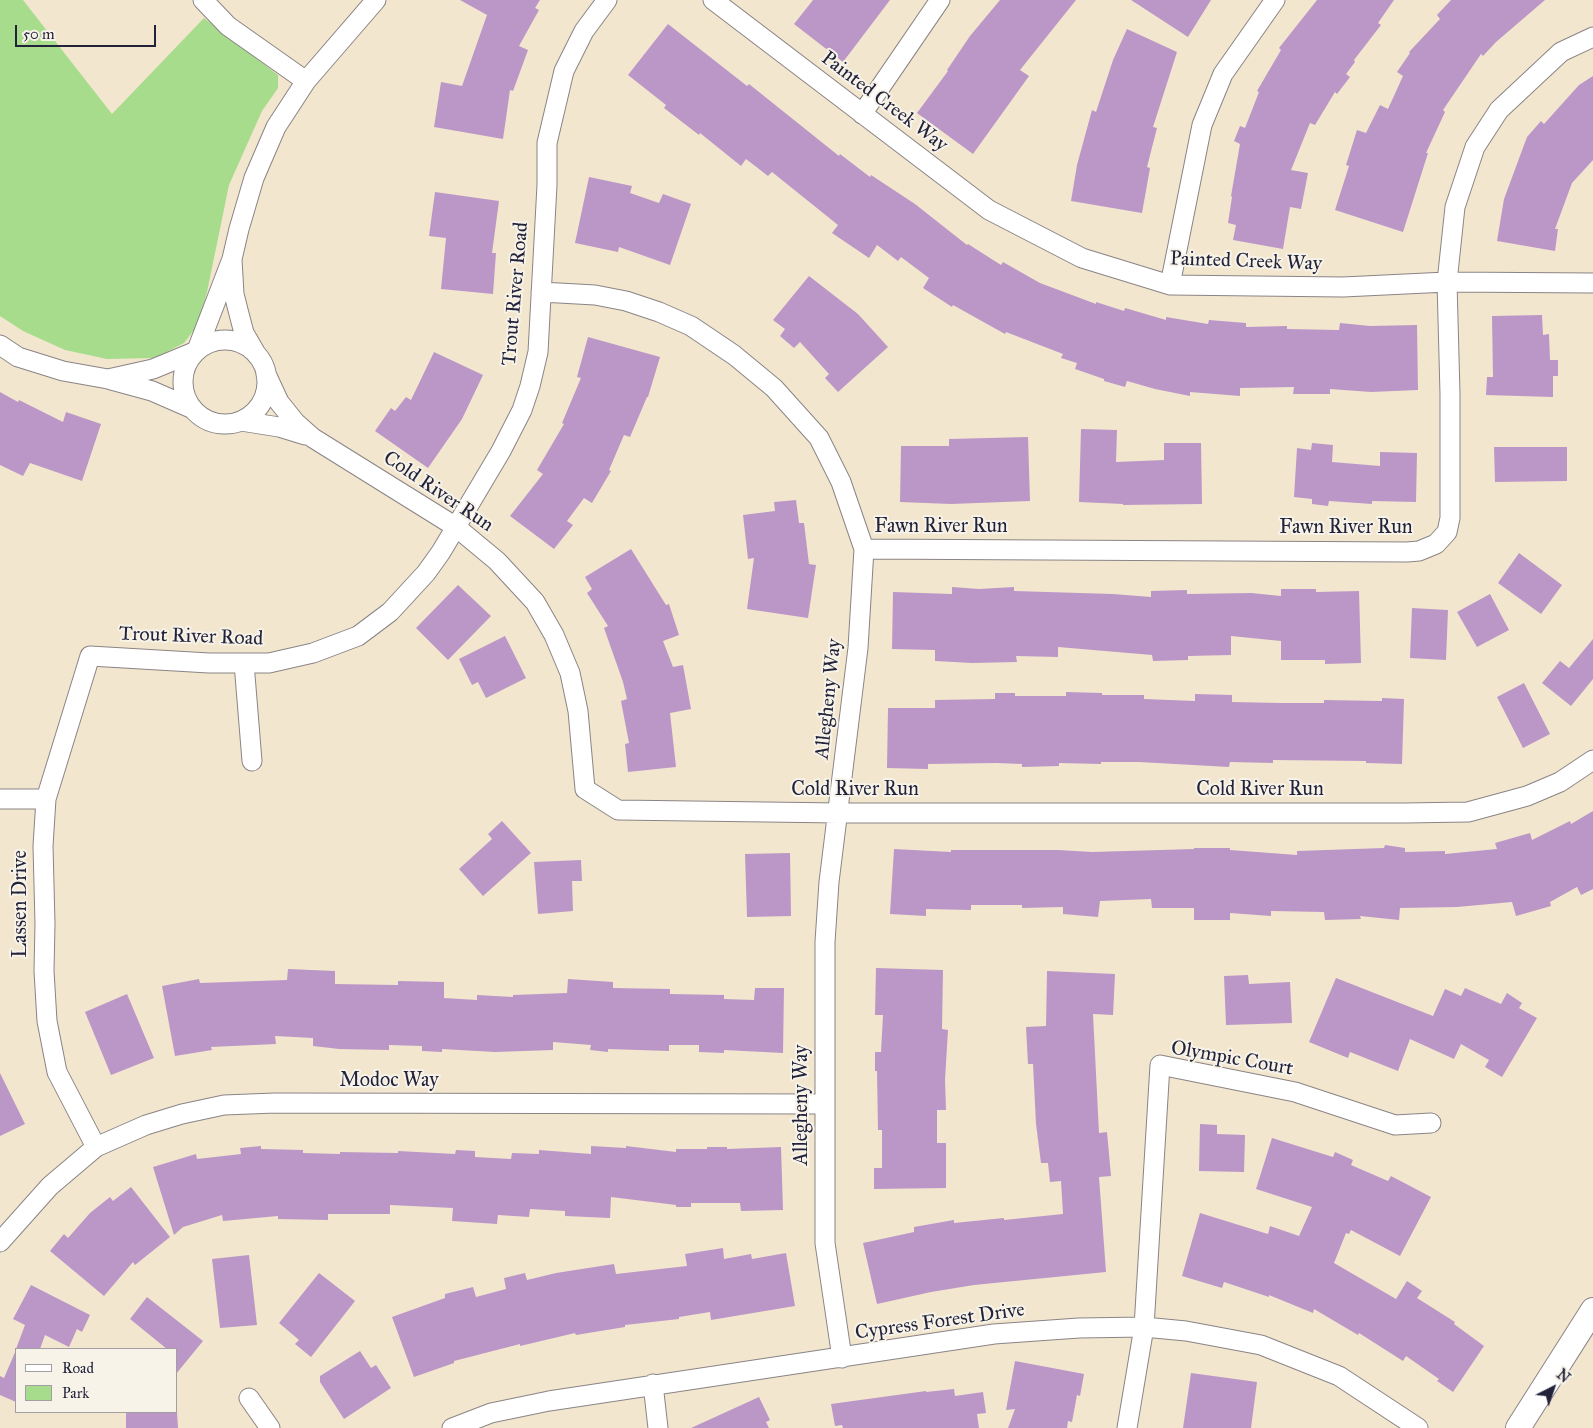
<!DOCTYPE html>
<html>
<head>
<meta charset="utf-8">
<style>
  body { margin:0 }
  #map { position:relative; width:1593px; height:1428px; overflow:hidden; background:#f3e6cf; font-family:"IM FELL Great Primer",serif }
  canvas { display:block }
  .legend { position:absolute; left:15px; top:1348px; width:162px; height:65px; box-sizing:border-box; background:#f7f3e8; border:1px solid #a29fa3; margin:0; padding:6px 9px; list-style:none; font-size:15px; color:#22223b }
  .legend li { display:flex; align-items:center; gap:10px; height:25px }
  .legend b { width:25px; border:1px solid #a29fa3 }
  .north { position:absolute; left:1528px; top:1363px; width:50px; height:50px; -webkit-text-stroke:4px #f7f3e8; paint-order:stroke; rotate:41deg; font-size:14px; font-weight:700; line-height:20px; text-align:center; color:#22223b }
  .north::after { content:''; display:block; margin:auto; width:18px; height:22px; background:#22223b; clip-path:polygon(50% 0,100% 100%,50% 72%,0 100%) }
  .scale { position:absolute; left:15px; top:25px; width:141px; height:22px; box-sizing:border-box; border:2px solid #22223b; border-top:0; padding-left:6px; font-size:15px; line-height:18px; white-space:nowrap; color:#22223b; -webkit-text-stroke:4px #f7f3e8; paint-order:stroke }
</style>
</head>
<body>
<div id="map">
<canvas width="1593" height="1428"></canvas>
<ul class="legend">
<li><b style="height:6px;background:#fff"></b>Road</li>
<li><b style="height:14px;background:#a7dc8c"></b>Park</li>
</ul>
<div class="north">N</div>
<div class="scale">50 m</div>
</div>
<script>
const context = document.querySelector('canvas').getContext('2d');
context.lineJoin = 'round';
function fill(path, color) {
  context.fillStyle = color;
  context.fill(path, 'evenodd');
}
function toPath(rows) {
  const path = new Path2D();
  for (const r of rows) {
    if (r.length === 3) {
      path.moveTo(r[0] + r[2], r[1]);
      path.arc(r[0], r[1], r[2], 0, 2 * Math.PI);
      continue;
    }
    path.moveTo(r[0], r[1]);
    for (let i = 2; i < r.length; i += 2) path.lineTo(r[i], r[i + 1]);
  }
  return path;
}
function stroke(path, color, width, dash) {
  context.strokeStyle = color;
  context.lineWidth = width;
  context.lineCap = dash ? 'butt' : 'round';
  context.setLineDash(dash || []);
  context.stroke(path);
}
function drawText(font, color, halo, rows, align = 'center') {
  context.font = font + ' "IM FELL Great Primer",serif';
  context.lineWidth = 4;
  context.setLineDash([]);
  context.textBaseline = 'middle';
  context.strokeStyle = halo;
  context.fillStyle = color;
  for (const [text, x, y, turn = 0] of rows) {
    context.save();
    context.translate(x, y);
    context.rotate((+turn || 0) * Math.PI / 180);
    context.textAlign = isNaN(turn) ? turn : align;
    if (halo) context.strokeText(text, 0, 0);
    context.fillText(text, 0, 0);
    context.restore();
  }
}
const green = toPath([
  [0,0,23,0,112,114,204,18,278,75,278,88,262,111,229,185,207,292,198,325,184,343,155,358,107,359,65,350,23,331,0,316]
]);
const building = toPath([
  [460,0,540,0,535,8,539,10,519,46,528,50,513,91,510,90,503,139,434,127,441,82,462,86,487,15],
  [813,0,890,0,843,62,794,24],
  [1000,0,1076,0,1020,70,1029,76,973,154,917,113,948,71,947,70,970,36],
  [1131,0,1211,0,1188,37],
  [1317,0,1394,0,1378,23,1381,25,1354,60,1355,62,1346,74,1350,77,1337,94,1335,92,1315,125,1310,123,1291,170,1308,173,1301,209,1290,207,1283,249,1233,240,1236,225,1228,223,1232,197,1231,196,1240,144,1234,141,1240,126,1245,128,1259,92,1257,91,1281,50,1279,48],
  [1451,0,1545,0,1496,42,1483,56,1481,54,1443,110,1445,112,1426,153,1428,153,1403,232,1335,210,1349,166,1346,165,1357,130,1366,133,1380,105,1388,109,1403,76,1397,72,1410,53,1409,52,1440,19,1437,15],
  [668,24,747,86,749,84,839,156,840,154,870,177,871,175,915,204,967,245,968,244,1001,265,1003,262,1040,283,1096,304,1096,302,1124,311,1125,308,1166,320,1166,317,1208,324,1209,320,1246,323,1246,327,1287,326,1287,329,1339,330,1340,323,1370,326,1417,325,1418,390,1371,392,1330,389,1330,394,1293,394,1294,387,1240,388,1240,396,1190,392,1190,396,1155,389,1127,381,1125,387,1104,381,1104,379,1075,369,1077,363,1061,358,1063,354,1006,332,1005,334,953,305,952,307,923,288,929,278,901,257,898,261,877,245,869,258,832,233,838,225,772,172,768,176,746,159,741,166,700,133,699,135,664,108,666,105,628,75],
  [1127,29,1177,52,1153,127,1157,128,1147,167,1150,168,1142,213,1071,201,1077,165,1092,110,1096,112,1113,60],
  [1593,76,1593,160,1572,183,1555,229,1558,229,1555,251,1497,241,1504,199,1527,137,1541,121,1544,124,1579,85],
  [589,177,632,186,630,193,659,203,663,194,691,204,670,265,619,247,618,252,575,243],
  [435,192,499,201,492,253,496,253,493,294,441,289,446,238,429,236],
  [809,276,858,314,888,347,838,392,825,378,829,374,800,342,794,348,780,336,785,329,773,320],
  [1542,315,1543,335,1549,334,1550,360,1558,360,1558,376,1553,376,1553,397,1486,395,1487,377,1493,377,1492,316],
  [588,337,660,357,648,397,647,397,630,437,624,435,609,470,611,471,592,503,584,498,567,521,573,525,554,549,510,516,543,474,537,470,564,424,562,423,581,378,577,377],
  [434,352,483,375,462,419,428,468,375,431,391,408,395,411,406,397,411,400],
  [0,392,18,402,19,400,63,422,66,412,101,424,82,481,30,463,23,476,0,465],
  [1081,429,1117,430,1116,462,1164,460,1164,443,1201,443,1202,504,1123,505,1123,504,1079,502],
  [1028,437,1030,501,951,504,900,502,901,446,949,446,949,439],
  [1312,443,1333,445,1332,462,1380,466,1380,452,1417,453,1416,502,1372,501,1372,504,1329,501,1328,506,1312,504,1312,499,1294,497,1297,448,1311,450],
  [1494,447,1567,447,1567,481,1495,482],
  [796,500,799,523,804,523,809,564,816,565,808,618,747,609,754,558,748,559,743,515,775,511,774,502],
  [631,549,666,605,669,604,679,635,663,641,673,667,683,665,691,709,670,713,676,767,628,772,625,744,629,743,621,701,627,699,623,682,604,628,608,626,587,593,592,589,585,577],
  [1519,553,1562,585,1541,614,1498,583],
  [458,585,491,616,448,660,416,628],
  [952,587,979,589,1014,587,1014,591,1113,594,1151,597,1151,591,1187,590,1187,594,1251,593,1281,596,1281,589,1316,589,1316,592,1359,591,1361,663,1325,664,1325,660,1281,660,1281,641,1231,636,1231,655,1188,656,1188,660,1153,661,1152,655,1058,647,1058,657,1016,656,1017,662,972,663,935,661,935,650,892,649,893,592,952,594],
  [1490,594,1509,630,1477,647,1457,612],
  [1412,608,1448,610,1446,660,1410,658],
  [505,636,526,678,486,698,478,682,472,685,459,659],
  [1593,639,1593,679,1571,706,1542,683,1560,661,1569,668],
  [1524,683,1550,734,1523,748,1497,697],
  [1066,692,1102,693,1102,695,1144,695,1144,699,1195,701,1195,694,1232,695,1232,702,1281,703,1324,703,1324,700,1382,701,1382,698,1404,699,1402,764,1366,763,1366,761,1273,760,1273,763,1230,762,1229,767,1139,762,1101,762,1101,764,1059,763,1059,766,1022,767,1022,764,996,763,928,764,928,769,887,768,888,708,935,708,935,700,995,699,995,693,1015,693,1015,696,1066,696],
  [1593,811,1593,889,1581,895,1577,887,1550,902,1551,906,1516,916,1512,902,1457,907,1400,908,1399,920,1360,916,1361,919,1325,920,1324,912,1271,911,1271,916,1230,913,1230,920,1194,920,1194,908,1152,908,1151,899,1100,901,1098,917,1063,914,1063,907,1022,908,1022,905,971,905,971,910,926,909,926,916,890,914,894,849,951,852,951,850,1058,850,1092,852,1194,849,1194,848,1230,848,1230,850,1297,855,1297,851,1384,848,1385,845,1405,848,1405,852,1445,851,1445,854,1497,849,1495,843,1530,833,1532,840,1570,821,1571,824],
  [502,821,531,853,483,896,459,869,492,839,488,834],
  [790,853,791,916,747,917,745,854],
  [581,860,582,881,572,881,573,911,538,914,534,862],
  [876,968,943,970,942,1029,948,1030,945,1080,946,1110,937,1110,937,1143,946,1143,946,1188,874,1189,874,1168,882,1168,882,1130,878,1130,877,1071,875,1071,875,1052,881,1052,883,1015,875,1015],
  [288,969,335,971,335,984,398,985,398,981,444,982,444,998,477,1000,477,995,513,997,513,995,567,993,568,979,613,982,613,988,670,989,670,994,724,995,724,999,754,1000,755,988,784,988,783,1053,724,1050,724,1053,699,1052,699,1045,669,1045,669,1051,608,1049,608,1052,590,1050,591,1045,553,1042,553,1050,495,1052,442,1049,442,1052,422,1051,422,1046,389,1045,389,1050,339,1049,313,1046,313,1038,275,1036,276,1044,211,1047,212,1050,175,1056,162,986,199,979,200,983,287,980],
  [1047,971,1115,974,1113,1015,1093,1014,1099,1133,1107,1132,1111,1176,1099,1177,1106,1272,974,1285,931,1292,877,1304,863,1243,914,1232,914,1227,954,1220,954,1223,1004,1218,1004,1220,1063,1214,1061,1181,1050,1182,1048,1163,1041,1163,1036,1124,1033,1064,1028,1064,1026,1027,1046,1026],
  [1248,975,1249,984,1290,982,1292,1023,1226,1025,1224,976],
  [1336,978,1433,1016,1445,989,1461,996,1465,988,1501,1004,1507,993,1522,1003,1519,1008,1537,1018,1502,1077,1485,1067,1489,1060,1461,1044,1454,1059,1410,1039,1398,1071,1350,1052,1348,1058,1309,1042],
  [127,994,154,1058,111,1075,85,1012],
  [0,1073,25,1124,0,1136],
  [1200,1124,1217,1125,1217,1134,1245,1135,1244,1172,1199,1171],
  [1272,1138,1333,1157,1335,1152,1353,1160,1351,1165,1388,1181,1391,1176,1431,1197,1400,1256,1351,1230,1349,1234,1346,1233,1334,1263,1396,1299,1407,1281,1422,1291,1417,1298,1455,1322,1454,1324,1484,1346,1453,1392,1437,1381,1439,1379,1406,1356,1403,1361,1359,1333,1358,1335,1314,1309,1313,1313,1269,1295,1269,1297,1224,1282,1222,1288,1182,1276,1200,1213,1268,1234,1270,1226,1299,1236,1312,1207,1256,1189],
  [261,1146,261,1149,303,1150,303,1153,340,1154,340,1152,398,1153,398,1151,455,1154,456,1150,475,1151,475,1157,511,1159,512,1153,539,1154,539,1150,591,1154,591,1146,626,1148,626,1146,676,1152,676,1149,707,1149,707,1147,727,1147,727,1149,781,1147,783,1210,741,1211,740,1203,691,1203,691,1207,676,1207,676,1205,611,1197,610,1218,565,1216,565,1211,530,1209,529,1217,498,1215,497,1224,452,1221,453,1208,390,1205,390,1214,328,1214,328,1220,278,1219,278,1216,223,1221,222,1215,183,1227,174,1235,153,1167,196,1154,197,1159,241,1154,240,1148],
  [131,1187,170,1237,135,1265,133,1262,104,1296,50,1251,64,1234,68,1238,90,1213,110,1197,113,1201],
  [723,1248,724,1259,751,1254,752,1259,786,1253,795,1306,711,1320,710,1312,679,1317,679,1319,625,1325,625,1327,576,1335,575,1333,520,1346,520,1344,454,1361,454,1363,414,1377,392,1317,445,1298,445,1294,473,1287,476,1297,506,1289,504,1278,525,1273,527,1280,556,1273,614,1264,616,1274,687,1266,685,1254],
  [249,1255,257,1325,220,1328,212,1259],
  [319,1273,355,1301,311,1357,295,1344,299,1340,279,1323],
  [31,1285,90,1315,82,1332,77,1329,69,1347,45,1335,40,1349,16,1349,25,1325,13,1319],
  [147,1297,203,1341,176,1374,176,1349,167,1349,130,1319],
  [16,1350,16,1402,0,1395,0,1376,4,1378],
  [360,1351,371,1368,376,1365,391,1388,344,1419,320,1382,320,1376],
  [1015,1361,1084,1374,1080,1396,1077,1395,1072,1422,1068,1421,1067,1428,1008,1428,1015,1409,1006,1410],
  [1191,1373,1257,1382,1251,1428,1183,1428],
  [954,1389,955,1396,983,1392,986,1413,977,1414,979,1428,843,1428,842,1425,835,1426,831,1404,926,1391,926,1392],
  [759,1397,770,1420,766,1422,769,1428,691,1428],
  [126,1412,177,1412,178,1428,126,1428]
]);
const minor = toPath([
  [203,0,228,26,306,81],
  [713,0,989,210,1082,258,1170,285,1343,287,1447,282,1593,283],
  [862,114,940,0],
  [232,259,239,229,254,178,276,127,306,81,376,0],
  [1170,285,1202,125,1223,74,1275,0],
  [541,292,595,295,626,301,659,312,691,326,734,355,774,388,819,438,841,482,864,549,858,648,829,882,825,942,825,1243,842,1358],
  [225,382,42],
  [0,345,18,357,63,371,108,379,152,391,191,408],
  [197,350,232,259,234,294,238,310,244,333,255,352],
  [266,374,279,402,295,422,313,438,456,527,497,561,535,602,554,635,570,673,578,711,585,789,618,810,839,813,1405,813,1468,812,1527,796,1560,782,1593,760],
  [108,379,153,369,194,352],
  [241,421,279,427,305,435],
  [864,549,1407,552,1419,551,1436,544,1447,532,1450,518,1450,394,1447,282,1455,207,1475,147,1499,110,1561,52,1593,37],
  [244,663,252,761],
  [0,799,46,799],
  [96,1147,57,1072,47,1021,44,971,45,924,43,846,46,799,90,656,209,663,269,663,313,653,358,636,390,612,426,573,441,552,501,451,522,410,530,386,538,352,547,185,547,143,564,71,584,31,607,0],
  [0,1242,50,1186,96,1147,146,1125,182,1114,224,1105,275,1103,825,1104],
  [653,1384,658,1428],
  [249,1398,270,1428],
  [452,1428,491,1413,549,1401,994,1334,1079,1328,1144,1327,1186,1331,1261,1345,1339,1376,1418,1428],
  [1127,1428,1144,1327,1160,1065,1295,1092,1395,1125,1431,1123]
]);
const tertiary = toPath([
  [1518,1428,1593,1310]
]);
const streetNames = [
  ["Painted Creek Way",884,102,37],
  ["Painted Creek Way",1246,262,2],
  ["Trout River Road",516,294,-85],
  ["Cold River Run",438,492,34],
  ["Fawn River Run",941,527],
  ["Fawn River Run",1346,528],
  ["Trout River Road",191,637,2],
  ["Allegheny Way",829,699,-84],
  ["Cold River Run",855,790],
  ["Cold River Run",1260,790],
  ["Lassen Drive",21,904,-90],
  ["Olympic Court",1232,1059,10],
  ["Modoc Way",389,1081],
  ["Allegheny Way",802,1105,-90],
  ["Cypress Forest Drive",940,1322,-8]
];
fill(green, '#a7dc8c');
fill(building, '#bb97c7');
stroke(minor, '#8a8485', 21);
stroke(tertiary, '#8a8485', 26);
stroke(minor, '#fff', 19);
stroke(tertiary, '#fff', 24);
drawText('20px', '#22223b', '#f7f3e8', streetNames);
</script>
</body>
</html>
